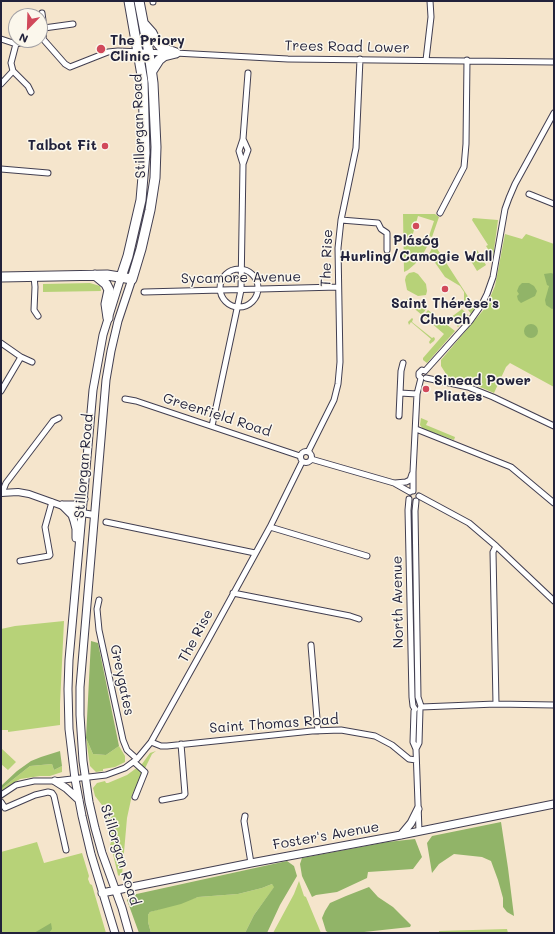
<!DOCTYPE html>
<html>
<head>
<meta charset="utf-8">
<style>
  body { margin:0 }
  #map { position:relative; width:555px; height:934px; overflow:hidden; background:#f5e5cc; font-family:Mali,sans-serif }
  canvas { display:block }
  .frame { position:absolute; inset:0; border:2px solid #22223b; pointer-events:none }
  .north { position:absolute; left:8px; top:8px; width:40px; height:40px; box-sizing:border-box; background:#fbf7ec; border:1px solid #a4a2a5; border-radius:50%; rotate:203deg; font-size:11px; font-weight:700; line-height:16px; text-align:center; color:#22223b }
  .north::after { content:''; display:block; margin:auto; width:14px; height:18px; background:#d1495b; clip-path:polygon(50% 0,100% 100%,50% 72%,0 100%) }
</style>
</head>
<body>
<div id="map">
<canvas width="555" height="934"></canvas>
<div class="frame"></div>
<div class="north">N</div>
</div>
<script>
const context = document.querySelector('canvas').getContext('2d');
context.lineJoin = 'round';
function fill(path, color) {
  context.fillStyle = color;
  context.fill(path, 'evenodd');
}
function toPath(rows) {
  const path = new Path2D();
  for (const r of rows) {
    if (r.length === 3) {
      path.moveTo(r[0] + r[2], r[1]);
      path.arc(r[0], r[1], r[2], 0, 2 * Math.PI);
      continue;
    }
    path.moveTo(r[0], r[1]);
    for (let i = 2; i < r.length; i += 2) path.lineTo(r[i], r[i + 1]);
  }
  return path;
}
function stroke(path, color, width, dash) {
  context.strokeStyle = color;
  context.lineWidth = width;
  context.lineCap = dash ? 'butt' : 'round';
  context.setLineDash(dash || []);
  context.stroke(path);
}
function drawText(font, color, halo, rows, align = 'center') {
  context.font = font + ' Mali,sans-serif';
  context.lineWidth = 3;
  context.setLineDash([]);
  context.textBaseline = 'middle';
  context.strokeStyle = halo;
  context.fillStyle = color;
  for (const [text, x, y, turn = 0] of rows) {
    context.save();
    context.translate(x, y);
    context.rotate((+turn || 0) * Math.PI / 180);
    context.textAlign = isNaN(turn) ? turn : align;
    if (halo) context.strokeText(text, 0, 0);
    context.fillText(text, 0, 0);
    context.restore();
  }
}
const green = toPath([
  [403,214,435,214,439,217,432,237,429,236,434,221,418,216,412,237,413,239,429,243,423,254,415,264,408,270,404,272],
  [473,218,498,220,493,257,486,246,488,245,472,220],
  [505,234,522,239,526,234,554,244,554,387,510,363,506,367,494,393,466,381,448,377,441,366,441,360,486,307,495,286],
  [434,244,476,309,471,314,464,304,464,292,460,286,445,277,429,254],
  [477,250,486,265,477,271,468,256],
  [414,272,418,274,426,284,427,291,426,295,418,296,407,290,405,280,406,276,409,273],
  [90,283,100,286,101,291,43,292,43,284],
  [407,299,421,303,426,309,422,315,411,306,406,308],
  [462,309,469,316,458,327,450,318],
  [428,310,455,331,427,363,423,360,423,358,444,334,423,316],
  [412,318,413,319,412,322,432,338,434,337,435,339,434,341,430,344,429,342,431,339,411,322,409,325,408,322],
  [421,418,428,421,426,425,455,437,454,440,423,429,420,425],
  [64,621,60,704,60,725,8,732,8,730,2,730,1,629,15,626],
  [86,738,93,754,106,755,119,746,125,756,125,762,115,767,103,769,103,771,96,772,90,766],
  [1,748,16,762,8,770,1,764],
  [156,751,152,754,132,795,127,818,122,875,121,874,119,876,118,875,113,854,116,852,115,847,113,847,113,845,110,845,111,842,110,842,111,833,105,809,95,796,93,788,97,783,105,781,106,783,108,783,127,775,142,764,150,753],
  [52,764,54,770,62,766,62,772,50,776,40,776,20,779,1,791,1,789,30,766],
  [37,842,44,863,82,853,89,876,88,879,90,884,92,885,106,933,1,933,1,852],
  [299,881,304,896,306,897,321,933,273,933,294,894],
  [272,884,275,886,254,915,245,933,151,933,148,922,148,915,150,912,198,897,238,894,262,888],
  [507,929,508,933,439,933,439,931]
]);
const forest = toPath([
  [551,273,554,274,554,308,552,309,546,305,545,300,549,286,547,285,544,274],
  [522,283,529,283,534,286,537,291,535,296,521,303,518,300,517,296,519,294,517,291,519,286],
  [531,331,7],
  [91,641,98,643,119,746,106,755,93,754,86,738],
  [60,751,62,766,54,770,52,764,30,766,1,789,1,786,17,771,31,761,41,757],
  [501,822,508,868,514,916,507,912,503,907,503,898,498,880,491,861,482,857,454,854,439,864,432,873,427,843,432,836],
  [415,839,422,857,413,869,368,872,367,878,337,892,316,895,312,897,302,876,300,864,302,858,387,842],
  [287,861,294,866,297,876,280,905,267,933,245,933,254,915,274,887,272,884,262,888,238,894,198,897,181,904,150,912,148,915,148,922,151,933,139,933,127,900,132,895],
  [369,887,378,897,393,907,411,925,410,927,355,933,329,933,326,931,322,918,325,911,330,903,346,896],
  [51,923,52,929,49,933,34,933]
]);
const minor = toPath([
  [153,2,153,1],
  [42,13,44,28,43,39,65,64,70,67,108,52,118,51,167,53],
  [44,28,73,24],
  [1,39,16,44,11,63,13,71],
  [16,44,33,40],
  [175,53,288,59,554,62],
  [426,60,431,17,430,1],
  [1,84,13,71,28,86,31,92],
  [243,164,239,151,243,139,248,73],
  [1,169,48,173],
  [529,194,554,204],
  [440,213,464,167,466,144,467,60],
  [341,220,378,223,381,229,387,233,387,250],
  [239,288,19],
  [34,276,35,287,34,310,38,316],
  [144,292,338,287],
  [1,343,21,357,1,391],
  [21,357,32,362],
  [425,371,470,321,482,304,487,294,493,277,505,209,509,198,515,184,554,113],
  [421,378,419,376,419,373,422,370,425,371],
  [426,378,468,387,493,397,554,426],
  [400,393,417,394],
  [125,399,136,401,300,456],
  [399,416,401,371,403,363],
  [212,426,241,290,243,164,248,150,243,139],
  [416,429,511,467,554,503],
  [306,457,5.5],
  [308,452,334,400,338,384,340,362,338,248,341,220,356,148,360,59],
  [311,459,394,483,410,492],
  [395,483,406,482,410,480,412,474],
  [413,491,413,472,417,394,421,378],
  [2,493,6,483,53,421,59,418],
  [419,496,469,523,496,546,554,601],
  [409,499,408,510,412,697,413,706,415,709,414,711,413,742,416,749,419,831],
  [416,501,415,511,418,697,421,706,420,709,419,743,416,749],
  [106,522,255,553],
  [270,527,367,556],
  [496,546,493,552,496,704],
  [20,561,49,556,50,555,45,527,52,502],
  [233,593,350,616,359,619],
  [99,600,97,609,99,630,123,740,127,750,137,759],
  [311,645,318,731],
  [421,707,496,704,554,705],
  [151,742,161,746,167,746,312,731,341,730,375,736,392,745,409,759,416,760],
  [134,762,145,772,135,797],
  [1,795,16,785,34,781,55,781,106,775,125,768,137,759,151,742,208,640,270,527,302,462],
  [162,800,183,796,185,794,181,744],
  [1,802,5,808,35,795,48,792,52,793,54,796,66,850],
  [245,816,244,821,251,863]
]);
const tertiary = toPath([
  [1,493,18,492,29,494,82,513,94,515]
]);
const secondary = toPath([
  [62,505,72,515,74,521,76,529,76,538],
  [62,505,75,505,84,499],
  [55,781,66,788,79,800],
  [401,835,411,823,418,809],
  [102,893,251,863,401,835,554,804],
  [115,933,91,854,82,816,75,779,69,729,68,689,69,660,93,390,103,335,121,277],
  [129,933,122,908,102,853,95,828,89,802,83,761,80,715,80,687,106,380,111,351,118,321,132,279]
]);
const trunk = toPath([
  [144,24,152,33,156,41,162,48,176,53],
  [152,71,159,60,164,56,176,53],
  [95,275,106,284,109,290,106,304,108,318],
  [1,277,107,275,132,279,141,249,150,210,155,178,156,147,153,83,149,53,139,1],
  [121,277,128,256,141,200,145,153,143,81,129,1]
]);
const markers = [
  [101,49,5,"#d1495b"],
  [105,146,4,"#d1495b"],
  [416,226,4,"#d1495b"],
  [445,289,4,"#d1495b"],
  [426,389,4,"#d1495b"]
];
const poiNames = [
  ["The Priory",110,41],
  ["Clinic",110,57],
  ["Talbot Fit",97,146,"right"],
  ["Plásóg",416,241,"center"],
  ["Hurling/Camogie Wall",416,257,"center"],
  ["Saint Thérèse's",445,304,"center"],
  ["Church",445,320,"center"],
  ["Sinead Power",434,381],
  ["Pliates",434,397]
];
const streetNames = [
  ["Trees Road Lower",347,47,1],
  ["Stillorgan Road",139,126,-92],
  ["The Rise",327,258,-88],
  ["Sycamore Avenue",241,278,-1],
  ["Greenfield Road",217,415,18],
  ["Stillorgan Road",84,466,-85],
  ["North Avenue",398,602,-91],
  ["The Rise",196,636,-62],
  ["Greygates",122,680,78],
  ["Saint Thomas Road",274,724,-4],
  ["Foster's Avenue",326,836,-10],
  ["Stillorgan Road",120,855,73]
];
fill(green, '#b7d278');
fill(forest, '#91b468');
stroke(minor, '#423f51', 7);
stroke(tertiary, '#423f51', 8);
stroke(secondary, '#423f51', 9);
stroke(trunk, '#423f51', 11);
stroke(minor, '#fff', 5);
stroke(tertiary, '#fff', 6);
stroke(secondary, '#fff', 7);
stroke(trunk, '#fff', 9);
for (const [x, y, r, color] of markers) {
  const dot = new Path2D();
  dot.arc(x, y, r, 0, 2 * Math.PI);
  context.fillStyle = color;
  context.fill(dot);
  stroke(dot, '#fbf7ec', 1.5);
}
drawText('bold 14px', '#22223b', '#fbf7ec', poiNames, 'left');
drawText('14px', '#22223b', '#fbf7ec', streetNames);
</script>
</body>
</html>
